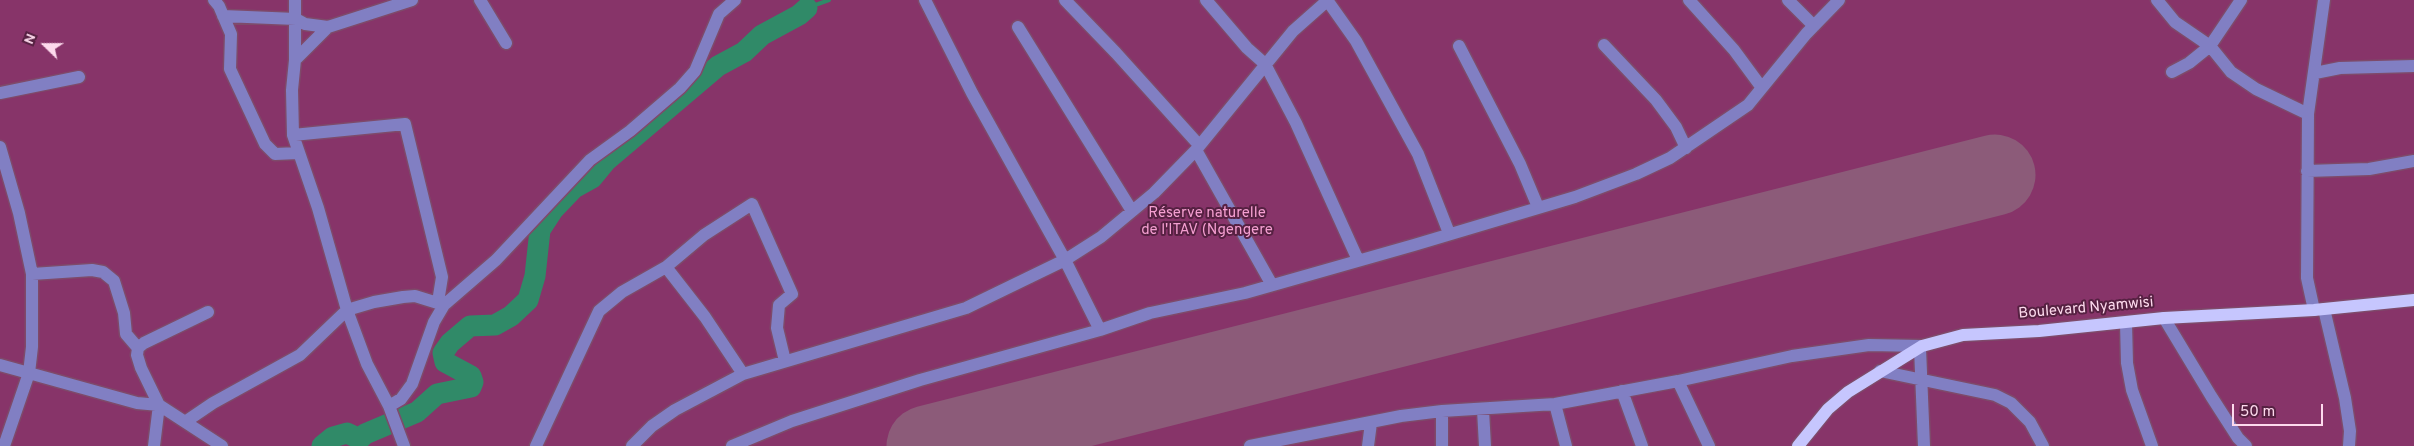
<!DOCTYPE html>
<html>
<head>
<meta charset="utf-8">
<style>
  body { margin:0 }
  #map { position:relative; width:2414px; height:446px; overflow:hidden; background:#622b4d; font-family:Overpass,sans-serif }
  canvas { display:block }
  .north { position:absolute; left:20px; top:20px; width:50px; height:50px; -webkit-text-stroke:4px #562142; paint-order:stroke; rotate:292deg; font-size:14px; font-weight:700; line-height:20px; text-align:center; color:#fddaed }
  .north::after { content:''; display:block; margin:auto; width:18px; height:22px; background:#fddaed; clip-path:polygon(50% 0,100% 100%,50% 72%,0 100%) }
  .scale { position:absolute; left:2232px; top:404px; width:91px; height:22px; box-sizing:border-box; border:2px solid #fddaed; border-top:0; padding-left:6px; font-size:15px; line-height:18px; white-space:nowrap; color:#fddaed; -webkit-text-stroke:4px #562142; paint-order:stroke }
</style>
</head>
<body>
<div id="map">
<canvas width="2414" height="446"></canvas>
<div class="north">N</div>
<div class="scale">50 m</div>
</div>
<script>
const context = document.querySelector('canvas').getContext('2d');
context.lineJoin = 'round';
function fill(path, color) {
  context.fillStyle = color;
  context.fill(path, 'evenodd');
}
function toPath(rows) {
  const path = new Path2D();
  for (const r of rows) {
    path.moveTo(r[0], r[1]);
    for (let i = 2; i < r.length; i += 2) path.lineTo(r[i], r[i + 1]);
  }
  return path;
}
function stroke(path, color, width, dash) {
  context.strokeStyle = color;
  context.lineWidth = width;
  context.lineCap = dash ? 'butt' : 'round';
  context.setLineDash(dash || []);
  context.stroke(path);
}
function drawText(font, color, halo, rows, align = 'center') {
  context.font = font + ' Overpass,sans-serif';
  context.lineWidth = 4;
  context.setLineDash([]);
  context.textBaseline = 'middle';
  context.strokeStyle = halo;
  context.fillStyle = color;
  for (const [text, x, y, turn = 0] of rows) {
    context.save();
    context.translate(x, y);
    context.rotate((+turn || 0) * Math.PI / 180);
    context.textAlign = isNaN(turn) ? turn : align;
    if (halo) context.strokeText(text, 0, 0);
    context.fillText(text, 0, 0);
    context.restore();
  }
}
const green = toPath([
  [0,0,2414,0,2414,446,0,446]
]);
const stream = toPath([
  [808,0,807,8,829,0]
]);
const river = toPath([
  [322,446,333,437,347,433,360,439,365,434,417,412,437,394,471,387,473,382,471,376,445,362,443,353,450,343,470,326,495,325,511,316,528,300,535,276,540,230,553,210,574,188,592,178,606,161,718,66,744,52,762,35,799,15,807,8]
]);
const runway = toPath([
  [927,446,1995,175]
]);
const minor = toPath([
  [214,0,219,6,231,34,230,69,265,144,275,154,298,153],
  [295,0,295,60,292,90,293,135,318,208,347,310,367,364,389,406,404,446],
  [480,0,506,43],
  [925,0,972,93,1065,260,1100,330],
  [1065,0,1116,53,1199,145],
  [1206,0,1247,48,1265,64,1296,123,1358,260],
  [1327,0,1356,41,1418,154,1449,233],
  [1689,0,1734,50,1762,88],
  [1788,0,1814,26],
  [2157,0,2175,22,2210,46,2231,72,2256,89,2308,114],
  [223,16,296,19,305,24,328,27],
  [1018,27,1132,211],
  [1604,45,1656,100,1676,127,1686,148],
  [1459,46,1520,164,1538,207],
  [295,60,328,27,412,0],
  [2172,72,2189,63,2210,46,2241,0],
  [2315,73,2340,68,2414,66],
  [0,93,79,77],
  [293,135,405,124,442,277,438,302],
  [0,147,19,213,32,274,32,347,29,373,4,446],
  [1196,150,1272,285],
  [2307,171,2369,169,2414,161],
  [666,267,705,317,743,374],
  [32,274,92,270,103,272,114,281,124,313,126,334,138,348],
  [2324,309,2345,398,2350,431,2349,446],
  [2314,310,2307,278,2308,114,2324,0],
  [2164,318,2211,396,2238,438,2246,446],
  [2126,323,2127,363,2132,390,2152,446],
  [1920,348,1924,446],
  [0,365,137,403,159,405,222,446],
  [1880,371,1995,395,2011,403,2030,422,2043,446],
  [1678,381,1709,446],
  [1622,391,1642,446],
  [1555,404,1566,446],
  [389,406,401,399,412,384,434,322,444,305,496,260,590,160,630,131,680,88,695,71,719,14,735,0],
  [1483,410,1485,446],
  [185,422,213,403,300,355,347,310,374,302,403,297,415,296,444,305],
  [154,446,159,405,141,368,137,355,138,348,144,343,208,312],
  [536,446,599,311,622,292,666,267,704,235,752,204,792,294,779,305,777,328,785,361],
  [632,446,652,426,675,410,743,374,966,308,1065,260,1101,237,1154,193,1196,150,1293,31,1328,0],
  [732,446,792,421,920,380,1100,330,1150,313,1245,293,1414,245,1575,197,1636,174,1670,158,1748,105,1806,34,1839,0],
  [1250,446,1401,416,1442,411,1555,404,1678,381,1792,356,1869,345,1922,346],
  [1368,446,1371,423],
  [1442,446,1442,411]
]);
const major = toPath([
  [1798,446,1828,409,1848,392,1922,346,1963,335,2039,331,2164,318,2314,310,2414,300]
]);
const parkNames = [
  ["Réserve naturelle",1207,214],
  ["de l'ITAV (Ngengere",1207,231]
];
const streetNames = [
  ["Boulevard Nyamwisi",2086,309,-5]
];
fill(green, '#873469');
stroke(stream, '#308a68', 4);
stroke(river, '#308a68', 21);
stroke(runway, '#8c5b79', 81);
stroke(minor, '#7e4a6a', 15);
stroke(major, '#7e4a6a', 15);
stroke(minor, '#817fc3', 12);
stroke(major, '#c6c6fe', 12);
drawText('15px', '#f59fd1', '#562142', parkNames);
drawText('15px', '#fddaed', '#562142', streetNames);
</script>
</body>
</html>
